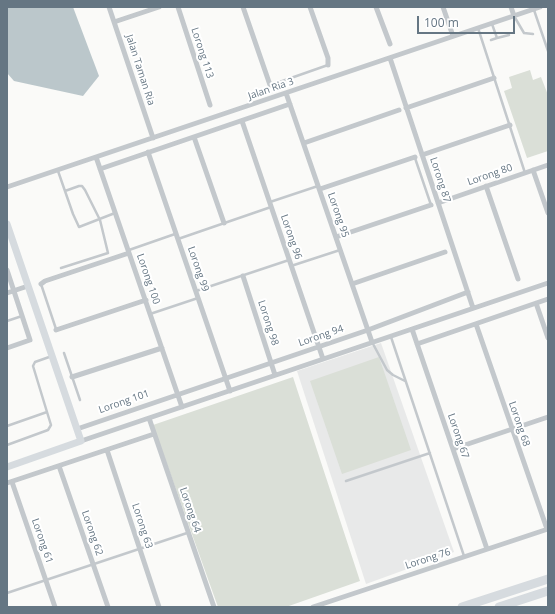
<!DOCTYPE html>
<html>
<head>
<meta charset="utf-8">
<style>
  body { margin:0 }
  #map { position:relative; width:555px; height:614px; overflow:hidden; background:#fafaf8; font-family:"Open Sans",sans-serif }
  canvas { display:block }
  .frame { position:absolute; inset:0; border:8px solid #657683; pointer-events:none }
  .scale { position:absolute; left:417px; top:16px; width:98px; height:18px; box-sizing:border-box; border:2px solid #657683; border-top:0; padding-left:5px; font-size:12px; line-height:14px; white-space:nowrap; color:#657683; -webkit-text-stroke:3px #fff; paint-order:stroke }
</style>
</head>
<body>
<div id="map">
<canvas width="555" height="614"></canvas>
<div class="frame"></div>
<div class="scale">100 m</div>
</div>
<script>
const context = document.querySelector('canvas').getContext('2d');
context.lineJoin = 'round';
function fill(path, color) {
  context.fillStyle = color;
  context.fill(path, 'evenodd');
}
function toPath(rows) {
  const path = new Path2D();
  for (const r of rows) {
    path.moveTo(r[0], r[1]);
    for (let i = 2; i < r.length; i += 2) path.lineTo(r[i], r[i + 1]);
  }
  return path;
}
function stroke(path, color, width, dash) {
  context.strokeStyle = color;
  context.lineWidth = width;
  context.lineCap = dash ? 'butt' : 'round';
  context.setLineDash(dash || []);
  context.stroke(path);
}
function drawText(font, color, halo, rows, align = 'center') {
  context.font = font + ' "Open Sans",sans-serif';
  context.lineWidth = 4;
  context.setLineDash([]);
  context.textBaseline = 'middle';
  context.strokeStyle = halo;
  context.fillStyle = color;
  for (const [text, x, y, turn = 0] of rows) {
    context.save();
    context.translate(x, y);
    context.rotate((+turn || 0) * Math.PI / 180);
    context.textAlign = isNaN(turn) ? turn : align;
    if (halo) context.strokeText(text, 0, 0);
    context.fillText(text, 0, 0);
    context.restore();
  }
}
const built = toPath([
  [381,343,454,552,366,584,297,371]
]);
const green = toPath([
  [530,70,533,80,541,77,548,95,548,151,527,158,504,91,512,88,509,77],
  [379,357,411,450,342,474,310,381],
  [293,377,360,581,286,607,218,607,153,425]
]);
const water = toPath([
  [7,7,73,7,99,76,83,96,14,81,7,73]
]);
const lane = toPath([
  [534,10,548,51],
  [514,16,524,33,533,34],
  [492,24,497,38,509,35],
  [478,28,525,173],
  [491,40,497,38],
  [271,85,328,65],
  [415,158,431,205],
  [58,171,73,214,79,227,115,213],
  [270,202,318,186],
  [178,239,271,207],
  [129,250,175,234],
  [291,266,340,250],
  [61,268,108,253,100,220,85,190,82,186,79,186,65,191],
  [41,284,56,329],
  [196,291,289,260],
  [150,314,198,298],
  [7,321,22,316],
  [391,337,464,556],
  [372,342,387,370,393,375,405,381],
  [64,353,80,400],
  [7,426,47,412,33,366,35,362,52,356],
  [7,445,48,430,51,425,47,412],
  [346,481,430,453],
  [7,593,187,533]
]);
const street = toPath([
  [109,7,153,138],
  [178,7,210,105],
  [243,7,270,85],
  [310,7,328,58,328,65],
  [376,7,390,44],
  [443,7,453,36],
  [511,7,514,16],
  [114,22,159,7],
  [390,58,473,308],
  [286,93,372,342],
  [406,108,494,78],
  [242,121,323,359],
  [194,137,224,223],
  [304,143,399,110],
  [148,152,230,391],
  [422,155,510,125],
  [96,157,182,407],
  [100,169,290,104],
  [533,170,548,213],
  [486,186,518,279],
  [7,187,540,7],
  [320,189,415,157],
  [438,203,548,165],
  [336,237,431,205],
  [7,270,30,340,7,348],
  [243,276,275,375],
  [41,284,45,281,129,253],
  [352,284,445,252],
  [7,293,28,286],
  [536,303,548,338],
  [476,324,547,529],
  [412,329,487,549],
  [56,330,146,300],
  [417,344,548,299],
  [72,377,162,348],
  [149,418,214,607],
  [77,429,368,330,468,292],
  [81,441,548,283],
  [453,449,548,417],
  [107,450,159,607],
  [59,466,108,607],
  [12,482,55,607],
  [7,483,154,434],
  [313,607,548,529]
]);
const secondary = toPath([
  [7,224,81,441,7,467]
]);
const highway = toPath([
  [462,607,548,579],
  [499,607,548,591]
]);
const streetNames = [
  ["Lorong 113",202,53,72],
  ["Jalan Taman Ria",140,70,72],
  ["Jalan Ria 3",271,89,-19],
  ["Lorong 80",490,175,-19],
  ["Lorong 87",440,180,72],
  ["Lorong 95",338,215,71],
  ["Lorong 96",291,237,71],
  ["Lorong 99",198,269,71],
  ["Lorong 100",148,279,71],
  ["Lorong 98",268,323,72],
  ["Lorong 94",321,336,-19],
  ["Lorong 101",124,402,-19],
  ["Lorong 68",519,424,71],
  ["Lorong 67",458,436,71],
  ["Lorong 64",190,510,71],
  ["Lorong 63",142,526,72],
  ["Lorong 62",92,533,71],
  ["Lorong 61",42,541,71],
  ["Lorong 76",428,559,-18]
];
fill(built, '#e8e9e9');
fill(green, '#dadfd7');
fill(water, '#bbc7cb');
stroke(lane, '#c3c8cc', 2.5);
stroke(street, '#c3c8cc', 5);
stroke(secondary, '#d6dbdf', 7);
stroke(highway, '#d6dbdf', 9);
drawText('10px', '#657683', '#fff', streetNames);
</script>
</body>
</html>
